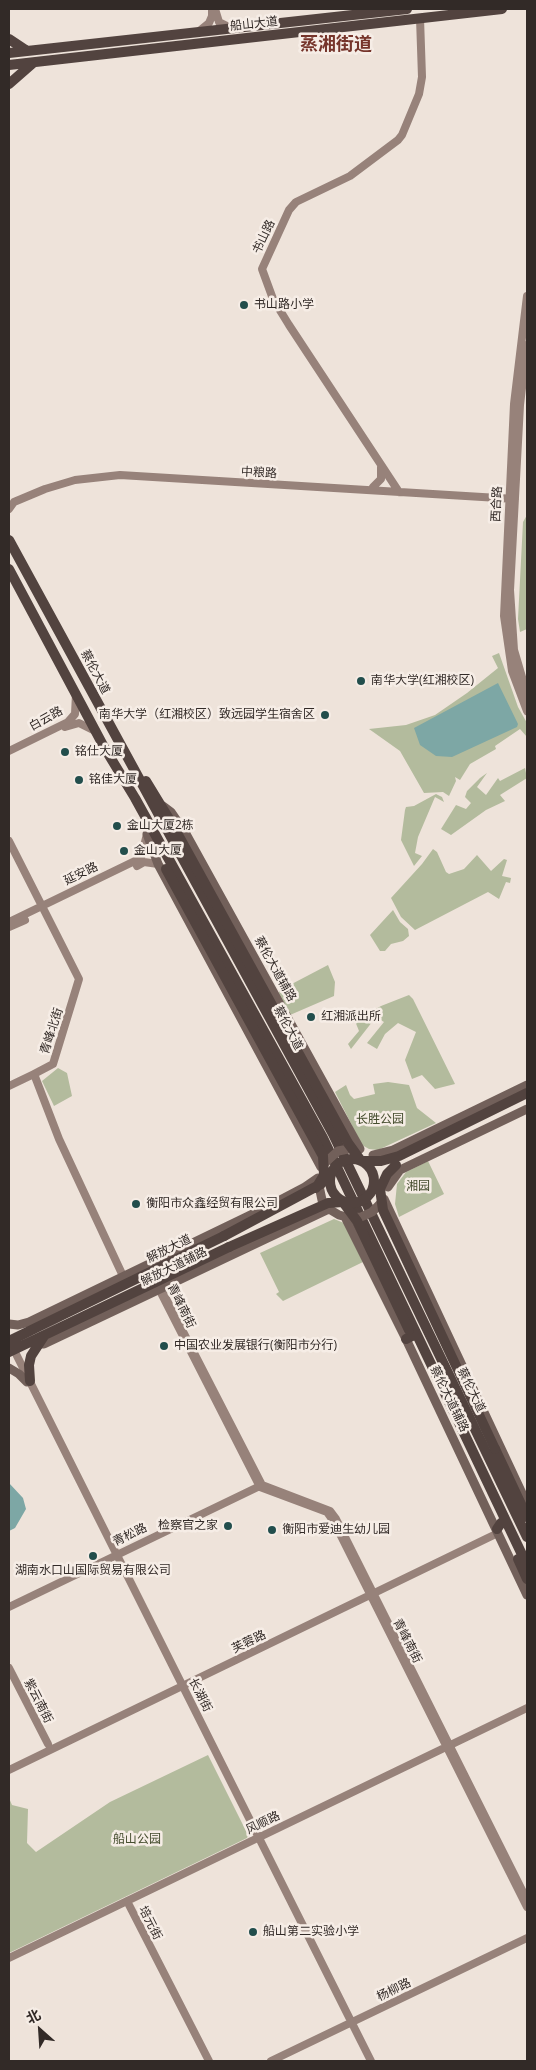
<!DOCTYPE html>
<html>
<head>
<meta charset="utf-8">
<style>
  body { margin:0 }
  #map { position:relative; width:536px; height:2070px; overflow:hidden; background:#eee3da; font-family:"Open Sans","Noto Sans SC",sans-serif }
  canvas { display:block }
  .frame { position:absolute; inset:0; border:10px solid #322a27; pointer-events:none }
  .north { position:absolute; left:15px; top:2005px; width:50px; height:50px; -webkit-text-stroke:4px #f6ede6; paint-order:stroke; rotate:334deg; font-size:14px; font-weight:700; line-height:20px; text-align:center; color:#322a27 }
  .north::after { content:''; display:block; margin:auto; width:18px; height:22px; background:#322a27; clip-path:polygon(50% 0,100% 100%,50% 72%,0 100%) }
</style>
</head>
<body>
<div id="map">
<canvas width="536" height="2070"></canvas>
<div class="frame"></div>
<div class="north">北</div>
</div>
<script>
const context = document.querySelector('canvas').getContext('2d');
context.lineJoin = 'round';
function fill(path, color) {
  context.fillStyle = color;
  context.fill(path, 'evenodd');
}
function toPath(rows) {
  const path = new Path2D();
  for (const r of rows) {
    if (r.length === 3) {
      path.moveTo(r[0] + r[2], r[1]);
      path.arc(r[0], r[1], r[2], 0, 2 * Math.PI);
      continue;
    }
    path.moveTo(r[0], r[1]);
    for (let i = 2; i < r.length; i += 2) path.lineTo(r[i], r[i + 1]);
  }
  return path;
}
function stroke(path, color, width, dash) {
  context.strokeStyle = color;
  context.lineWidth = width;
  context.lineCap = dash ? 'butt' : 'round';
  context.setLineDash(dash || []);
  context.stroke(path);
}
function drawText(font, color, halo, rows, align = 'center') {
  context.font = font + ' "Open Sans","Noto Sans SC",sans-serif';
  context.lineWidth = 5;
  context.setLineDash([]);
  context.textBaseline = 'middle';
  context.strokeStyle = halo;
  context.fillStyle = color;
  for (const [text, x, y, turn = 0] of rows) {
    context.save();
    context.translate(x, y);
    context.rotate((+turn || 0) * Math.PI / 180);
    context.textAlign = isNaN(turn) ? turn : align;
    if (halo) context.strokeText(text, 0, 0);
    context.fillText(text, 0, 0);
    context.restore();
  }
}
const green = toPath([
  [527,515,527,629,520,632,518,619,523,522],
  [499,653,518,707,527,723,527,737,520,729,495,746,496,749,470,764,460,780,455,777,456,781,449,796,443,792,424,793,400,751,369,729,406,725,435,715,467,693,498,668,492,656],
  [525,768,527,778,500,795,505,801,486,810,451,835,441,829,456,805,466,809,471,803,465,797,467,791,480,778,487,773,477,787,486,795,498,778,500,781],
  [436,794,442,797,444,802,435,797,418,837,415,853,422,856,414,866,401,840,405,810,406,807,414,806],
  [433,849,437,852,446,872,449,874,464,869,477,855,491,871,504,859,507,860,502,876,511,878,510,883,506,882,499,899,488,892,415,930,401,917,391,898,422,864],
  [393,910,400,922,408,929,409,936,403,941,391,944,385,951,380,951,370,935],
  [328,965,335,982,334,996,290,1015,279,993,281,984,286,987],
  [409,995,413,999,455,1084,435,1089,422,1075,412,1079,405,1060,416,1032,398,1023,385,1034,377,1049,367,1043,384,1022,376,1017,351,1049,348,1044,359,1031,355,1021,381,1006],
  [58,1068,67,1073,72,1096,54,1106,42,1081],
  [388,1082,409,1085,417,1108,436,1123,378,1150,369,1149,362,1145,335,1092,346,1085,350,1095,354,1099,375,1094,373,1084],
  [428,1161,444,1194,399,1217,395,1204,397,1184,406,1172],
  [334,1219,344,1223,363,1262,283,1301,276,1294,279,1292,260,1253],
  [208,1755,248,1835,247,1838,9,1953,9,1798,12,1805,28,1809,27,1843,36,1852,110,1802]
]);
const water = toPath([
  [498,683,518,724,517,727,452,757,436,756,420,745,414,728],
  [9,1483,23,1498,26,1509,15,1528,9,1531]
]);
const secondary = toPath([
  [215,9,219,22,231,28],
  [198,32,209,23,212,16,212,9],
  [527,296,514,404,504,616,512,671,527,711],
  [527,345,520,405,510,590,514,650,527,694],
  [373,487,381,479,381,467],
  [399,492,289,325,273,299,262,269,289,210,296,202,350,176,398,140,402,135,419,94,422,77,420,18],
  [9,509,14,502,45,489,75,480,120,475,515,499],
  [65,727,79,723,95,731],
  [9,751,68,722,75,714,76,694],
  [9,841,79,979,53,1064,34,1074,59,1139,123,1276],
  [137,866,144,862,158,864],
  [9,922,141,858,147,834],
  [9,927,25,920],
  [9,1086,34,1074],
  [12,1346,371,2061],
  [9,1607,262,1485],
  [9,1668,48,1744],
  [9,1770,498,1533],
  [527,1900,336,1519,330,1511,262,1485,157,1281,159,1289,260,1487,327,1512,334,1522,527,1907],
  [127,1901,209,2061],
  [9,1958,527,1708],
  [271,2061,527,1938]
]);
const primary = toPath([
  [163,806,171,812,186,834,360,1149],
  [147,834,158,864,321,1167],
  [373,1155,393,1150,527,1085],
  [318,1181,322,1200,329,1209,339,1215,350,1218],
  [388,1187,400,1170,527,1109],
  [384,1199,527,1504],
  [345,1217,406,1339,527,1595],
  [9,1324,18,1325,29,1322,267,1207,305,1187,318,1178],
  [36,1344,44,1344,329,1209],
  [9,1368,19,1374,27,1382]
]);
const highway = toPath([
  [9,39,27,51],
  [9,53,407,9],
  [9,65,502,9],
  [9,84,33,63],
  [9,540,333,1134,527,1537],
  [9,569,104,747,135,798,323,1138,527,1565],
  [146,781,171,822],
  [406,1339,412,1336],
  [9,1341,224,1236],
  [9,1352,229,1247],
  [30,1381,29,1365,31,1356,44,1336],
  [495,1449,527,1517],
  [497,1529,501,1523],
  [518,1559,527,1579]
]);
const primaryBridge = toPath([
  [325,1163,338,1151,354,1148],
  [350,1218,361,1217,372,1212,381,1203]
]);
const highwayBridge = toPath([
  [171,822,348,1143,361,1161,381,1161,399,1156,527,1093],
  [166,869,323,1156,324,1175,316,1188],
  [352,1181,22],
  [396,1165,387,1174,380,1189,383,1210,495,1449],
  [224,1236,321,1184],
  [229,1247,328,1203,343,1202,357,1221,409,1330]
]);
const markers = [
  [244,305,5,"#224e4c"],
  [361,681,5,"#224e4c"],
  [325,715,5,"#224e4c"],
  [65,752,5,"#224e4c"],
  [79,780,5,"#224e4c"],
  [117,826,5,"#224e4c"],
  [124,851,5,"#224e4c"],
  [311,1017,5,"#224e4c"],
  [136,1204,5,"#224e4c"],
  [164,1346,5,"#224e4c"],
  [228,1526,5,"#224e4c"],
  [272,1530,5,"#224e4c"],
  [93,1556,5,"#224e4c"],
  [253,1932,5,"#224e4c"]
];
const streetNames = [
  ["船山大道",254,24,-6],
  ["书山路",264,237,-65],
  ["中粮路",259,473,3],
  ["西合路",497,504,-87],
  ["蔡伦大道",95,672,62],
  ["白云路",46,719,-29],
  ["延安路",81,874,-26],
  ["蔡伦大道辅路",275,969,61],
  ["蔡伦大道",288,1028,62],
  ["青峰北街",52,1031,-72],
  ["解放大道",169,1249,-26],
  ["解放大道辅路",174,1267,-26],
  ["青峰南街",181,1306,64],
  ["蔡伦大道",471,1390,64],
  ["蔡伦大道辅路",449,1399,64],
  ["青松路",130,1535,-26],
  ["青峰南街",407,1641,63],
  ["芙蓉路",249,1642,-26],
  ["长湖街",200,1695,63],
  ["紫云南街",38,1701,63],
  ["风顺路",263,1823,-26],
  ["培元街",150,1923,63],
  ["杨柳路",394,1990,-26]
];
const poiNames = [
  ["书山路小学",254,305],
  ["南华大学(红湘校区)",371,681],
  ["南华大学（红湘校区）致远园学生宿舍区",315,715,"right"],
  ["铭仕大厦",75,752],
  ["铭佳大厦",89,780],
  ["金山大厦2栋",127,826],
  ["金山大厦",134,851],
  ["红湘派出所",321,1017],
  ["衡阳市众鑫经贸有限公司",146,1204],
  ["中国农业发展银行(衡阳市分行)",174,1346],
  ["检察官之家",218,1526,"right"],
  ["衡阳市爱迪生幼儿园",282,1530],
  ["湖南水口山国际贸易有限公司",93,1571,"center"],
  ["船山第二实验小学",263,1932]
];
const parkNames = [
  ["长胜公园",380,1120],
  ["湘园",418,1187],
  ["船山公园",137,1840]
];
const districtNames = [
  ["蒸湘街道",336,45]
];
fill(green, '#b3bb9d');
fill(water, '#7da7a5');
stroke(secondary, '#97827a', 8);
stroke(primary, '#72605a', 9);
stroke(highway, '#52433f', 10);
stroke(primaryBridge, '#72605a', 9);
stroke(highwayBridge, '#52433f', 10);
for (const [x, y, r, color] of markers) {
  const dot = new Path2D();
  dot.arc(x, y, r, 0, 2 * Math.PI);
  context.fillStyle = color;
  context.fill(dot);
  stroke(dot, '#f6ede6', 2);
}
drawText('12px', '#322a27', '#f6ede6', streetNames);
drawText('12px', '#322a27', '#f6ede6', poiNames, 'left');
drawText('12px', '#454d2e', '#f6ede6', parkNames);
drawText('bold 18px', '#76352b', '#f6ede6', districtNames);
</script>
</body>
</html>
